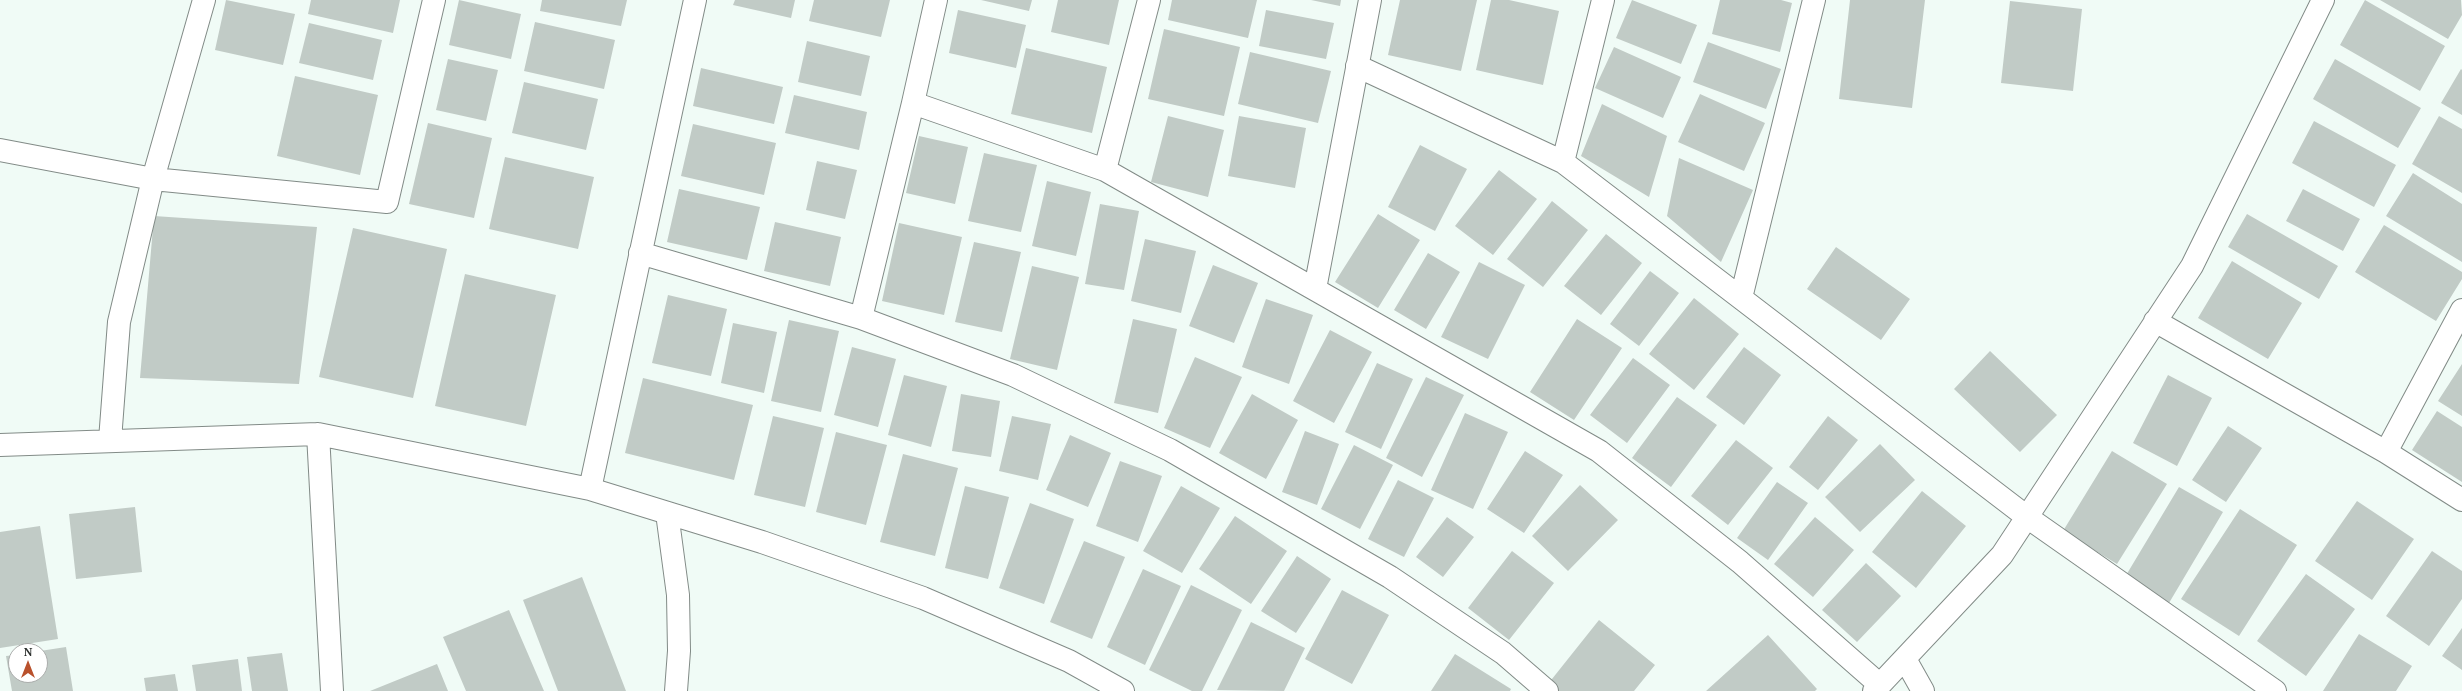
<!DOCTYPE html>
<html>
<head>
<meta charset="utf-8">
<style>
  body { margin:0 }
  #map { position:relative; width:2462px; height:691px; overflow:hidden; background:#f0fbf6; font-family:"Noto Serif",serif }
  canvas { display:block }
  .north { position:absolute; left:8px; top:643px; width:40px; height:40px; box-sizing:border-box; background:#fff; border:1px solid #aaacab; border-radius:50%; rotate:0deg; font-size:11px; font-weight:700; line-height:16px; text-align:center; color:#2b2f2d }
  .north::after { content:''; display:block; margin:auto; width:14px; height:18px; background:#b9512c; clip-path:polygon(50% 0,100% 100%,50% 72%,0 100%) }
</style>
</head>
<body>
<div id="map">
<canvas width="2462" height="691"></canvas>
<div class="north">N</div>
</div>
<script>
const context = document.querySelector('canvas').getContext('2d');
context.lineJoin = 'round';
function fill(path, color) {
  context.fillStyle = color;
  context.fill(path, 'evenodd');
}
function toPath(rows) {
  const path = new Path2D();
  for (const r of rows) {
    path.moveTo(r[0], r[1]);
    for (let i = 2; i < r.length; i += 2) path.lineTo(r[i], r[i + 1]);
  }
  return path;
}
function stroke(path, color, width, dash) {
  context.strokeStyle = color;
  context.lineWidth = width;
  context.lineCap = dash ? 'butt' : 'round';
  context.setLineDash(dash || []);
  context.stroke(path);
}
const building = toPath([
  [226,0,295,14,283,65,215,50],
  [311,0,400,0,393,33,308,14],
  [459,0,521,14,511,59,449,45],
  [542,0,627,0,621,26,540,11],
  [735,0,795,0,791,18,733,5],
  [814,0,890,0,881,37,809,21],
  [981,0,1032,0,1029,11],
  [1058,0,1119,0,1109,45,1051,32],
  [1172,0,1257,0,1248,38,1168,20],
  [1311,0,1341,0,1340,6],
  [1400,0,1477,0,1461,71,1388,55],
  [1491,0,1509,0,1559,11,1543,85,1476,70],
  [1632,0,1697,25,1681,64,1616,38],
  [1720,0,1781,0,1792,3,1780,52,1712,34],
  [1850,0,1925,0,1912,108,1839,99],
  [2365,0,2445,46,2420,91,2340,45],
  [2380,0,2461,0,2462,15,2448,39],
  [2010,1,2082,9,2073,91,2001,83],
  [958,10,1026,25,1016,68,949,53],
  [1266,10,1334,23,1326,59,1259,46],
  [535,22,615,40,604,89,524,71],
  [309,23,382,40,373,80,299,63],
  [1164,29,1240,47,1224,116,1148,99],
  [807,41,870,56,861,96,798,82],
  [1708,42,1781,69,1766,109,1693,82],
  [1614,47,1681,77,1663,118,1595,88],
  [1026,48,1107,67,1092,133,1011,114],
  [1250,52,1331,71,1318,123,1238,104],
  [448,59,498,70,486,121,436,110],
  [2335,59,2421,108,2398,148,2313,99],
  [701,68,783,87,774,124,693,106],
  [2461,69,2462,70,2462,115,2441,103],
  [295,76,378,95,360,175,277,156],
  [524,82,598,99,586,150,512,133],
  [1700,94,1765,123,1744,171,1678,142],
  [794,95,867,112,859,150,785,133],
  [1602,104,1667,136,1649,197,1581,156],
  [1168,116,1224,130,1208,197,1151,182],
  [1239,116,1306,128,1295,188,1228,176],
  [2439,116,2462,129,2462,193,2412,164],
  [2314,121,2396,165,2374,207,2292,163],
  [428,123,492,138,474,218,409,204],
  [693,124,776,143,764,195,681,176],
  [919,136,968,147,955,204,906,193],
  [1420,145,1467,169,1435,231,1388,207],
  [984,153,1037,165,1021,232,968,221],
  [505,157,594,177,578,249,489,229],
  [1679,158,1753,190,1721,262,1667,216],
  [817,161,857,170,845,219,806,210],
  [1499,170,1537,199,1493,255,1455,226],
  [2413,173,2462,204,2462,262,2386,216],
  [1047,181,1091,192,1076,256,1032,246],
  [679,189,760,207,747,260,667,242],
  [2303,189,2360,219,2343,251,2286,221],
  [1552,201,1588,230,1543,287,1507,259],
  [1100,204,1139,211,1124,290,1085,284],
  [1378,214,1420,240,1378,308,1335,282],
  [2247,214,2338,266,2319,299,2228,247],
  [154,216,317,227,299,384,140,378],
  [775,222,841,237,830,286,764,271],
  [899,223,962,237,944,315,882,301],
  [2384,225,2462,272,2462,279,2436,321,2355,272],
  [353,228,447,249,413,398,319,377],
  [1606,234,1642,263,1601,315,1564,286],
  [1145,239,1196,251,1181,313,1131,301],
  [974,242,1021,252,1002,332,955,322],
  [1836,247,1910,299,1881,340,1807,289],
  [1428,253,1460,272,1426,329,1394,310],
  [2232,261,2302,303,2268,359,2198,318],
  [1479,262,1525,285,1488,359,1441,337],
  [1213,265,1258,283,1234,343,1189,326],
  [1032,266,1079,277,1057,370,1010,359],
  [1650,271,1679,293,1639,346,1610,324],
  [465,274,556,295,526,426,435,406],
  [668,295,727,309,711,376,652,363],
  [1694,298,1739,334,1694,390,1649,354],
  [1266,299,1313,315,1289,384,1242,367],
  [1133,319,1177,329,1158,413,1114,403],
  [1577,319,1622,348,1574,420,1530,392],
  [789,320,839,331,821,412,771,401],
  [733,323,777,332,764,393,721,383],
  [1330,330,1372,352,1334,423,1293,401],
  [852,347,896,359,878,427,834,415],
  [1744,347,1781,375,1744,425,1706,397],
  [1990,351,2057,415,2020,452,1954,389],
  [1195,357,1242,377,1210,448,1164,428],
  [1633,358,1670,385,1627,443,1590,415],
  [1377,363,1413,379,1381,449,1345,432],
  [2462,364,2462,416,2438,401],
  [904,375,947,386,931,447,888,435],
  [2168,375,2212,398,2177,466,2133,443],
  [1426,377,1464,395,1422,477,1386,458],
  [643,378,753,405,734,480,625,453],
  [961,394,1000,401,991,457,952,451],
  [1252,394,1298,420,1266,479,1219,453],
  [1677,397,1717,425,1671,487,1632,458],
  [2437,411,2462,427,2462,482,2412,450],
  [1465,413,1508,432,1473,509,1431,490],
  [773,416,824,428,805,507,754,495],
  [1012,416,1051,424,1038,480,999,471],
  [1828,416,1858,440,1818,490,1789,467],
  [2228,426,2262,448,2226,502,2192,480],
  [1305,431,1339,444,1317,505,1282,492],
  [836,432,887,445,866,525,816,512],
  [1070,435,1111,453,1088,507,1046,490],
  [1736,440,1773,468,1728,525,1691,496],
  [1880,444,1915,480,1860,532,1825,497],
  [1354,445,1393,465,1360,529,1321,509],
  [1525,451,1563,475,1524,533,1487,509],
  [2112,451,2167,484,2117,564,2063,531],
  [903,454,958,468,935,556,880,542],
  [1120,461,1162,476,1138,542,1096,526],
  [1398,480,1434,498,1404,557,1368,539],
  [1777,482,1808,503,1768,560,1737,538],
  [1580,485,1618,520,1568,571,1532,536],
  [965,486,1009,497,988,579,945,568],
  [1181,486,1220,508,1182,573,1143,551],
  [2179,487,2223,512,2169,603,2125,577],
  [1922,491,1966,526,1916,588,1872,552],
  [2357,501,2414,539,2372,600,2315,561],
  [1030,503,1074,519,1044,604,999,588],
  [135,507,142,572,76,579,69,514],
  [2240,509,2297,545,2239,636,2181,599],
  [1235,516,1287,551,1251,604,1199,569],
  [1447,517,1474,537,1443,577,1416,557],
  [1815,517,1854,550,1813,597,1774,564],
  [40,526,58,639,0,648,0,532],
  [1084,541,1125,557,1092,639,1050,622],
  [1512,551,1554,583,1509,640,1468,608],
  [2432,551,2462,571,2462,599,2429,646,2386,616],
  [1297,556,1331,579,1296,633,1261,611],
  [1866,563,1901,596,1857,642,1822,610],
  [1143,569,1181,586,1145,665,1107,647],
  [2306,574,2355,609,2306,676,2257,641],
  [582,577,626,691,558,691,523,600],
  [1191,585,1242,610,1202,691,1192,691,1149,670],
  [1342,590,1389,615,1352,684,1305,659],
  [509,610,544,691,466,691,443,637],
  [1599,620,1655,665,1634,691,1557,691,1548,684],
  [1251,622,1305,648,1284,691,1217,690],
  [2462,628,2462,670,2442,656],
  [2359,634,2412,666,2396,691,2323,691],
  [1768,635,1817,689,1815,691,1706,691],
  [66,647,73,691,12,691,6,656,16,655,16,675,40,675,40,651],
  [282,653,288,691,252,691,247,657],
  [1455,654,1511,689,1510,691,1431,691],
  [238,659,242,691,196,691,192,665],
  [437,664,448,691,370,691],
  [175,674,178,691,146,691,144,678]
]);
const minor = toPath([
  [1149,0,1105,170,1599,451,1740,562,1880,685],
  [1357,66,1563,162,2027,517,2275,691],
  [913,103,936,0],
  [0,150,153,179,387,202,434,0],
  [1563,162,1603,0],
  [640,253,861,318,913,103,1105,170],
  [1315,289,1370,0],
  [1741,298,1814,0],
  [861,318,1013,375,1170,450,1390,577,1503,653,1547,691],
  [2155,321,2386,452,2462,310],
  [318,434,332,691],
  [110,440,119,322,153,179,204,0],
  [0,445,318,434,590,489,762,542,923,598,1069,661,1123,691],
  [2386,452,2462,500],
  [590,489,695,0],
  [667,513,678,595,679,651,676,691],
  [1905,659,1923,691],
  [1874,691,2002,555,2192,266,2323,0]
]);
fill(building, '#c1cbc6');
stroke(minor, '#828b87', 24);
stroke(minor, '#fff', 22);
</script>
</body>
</html>
